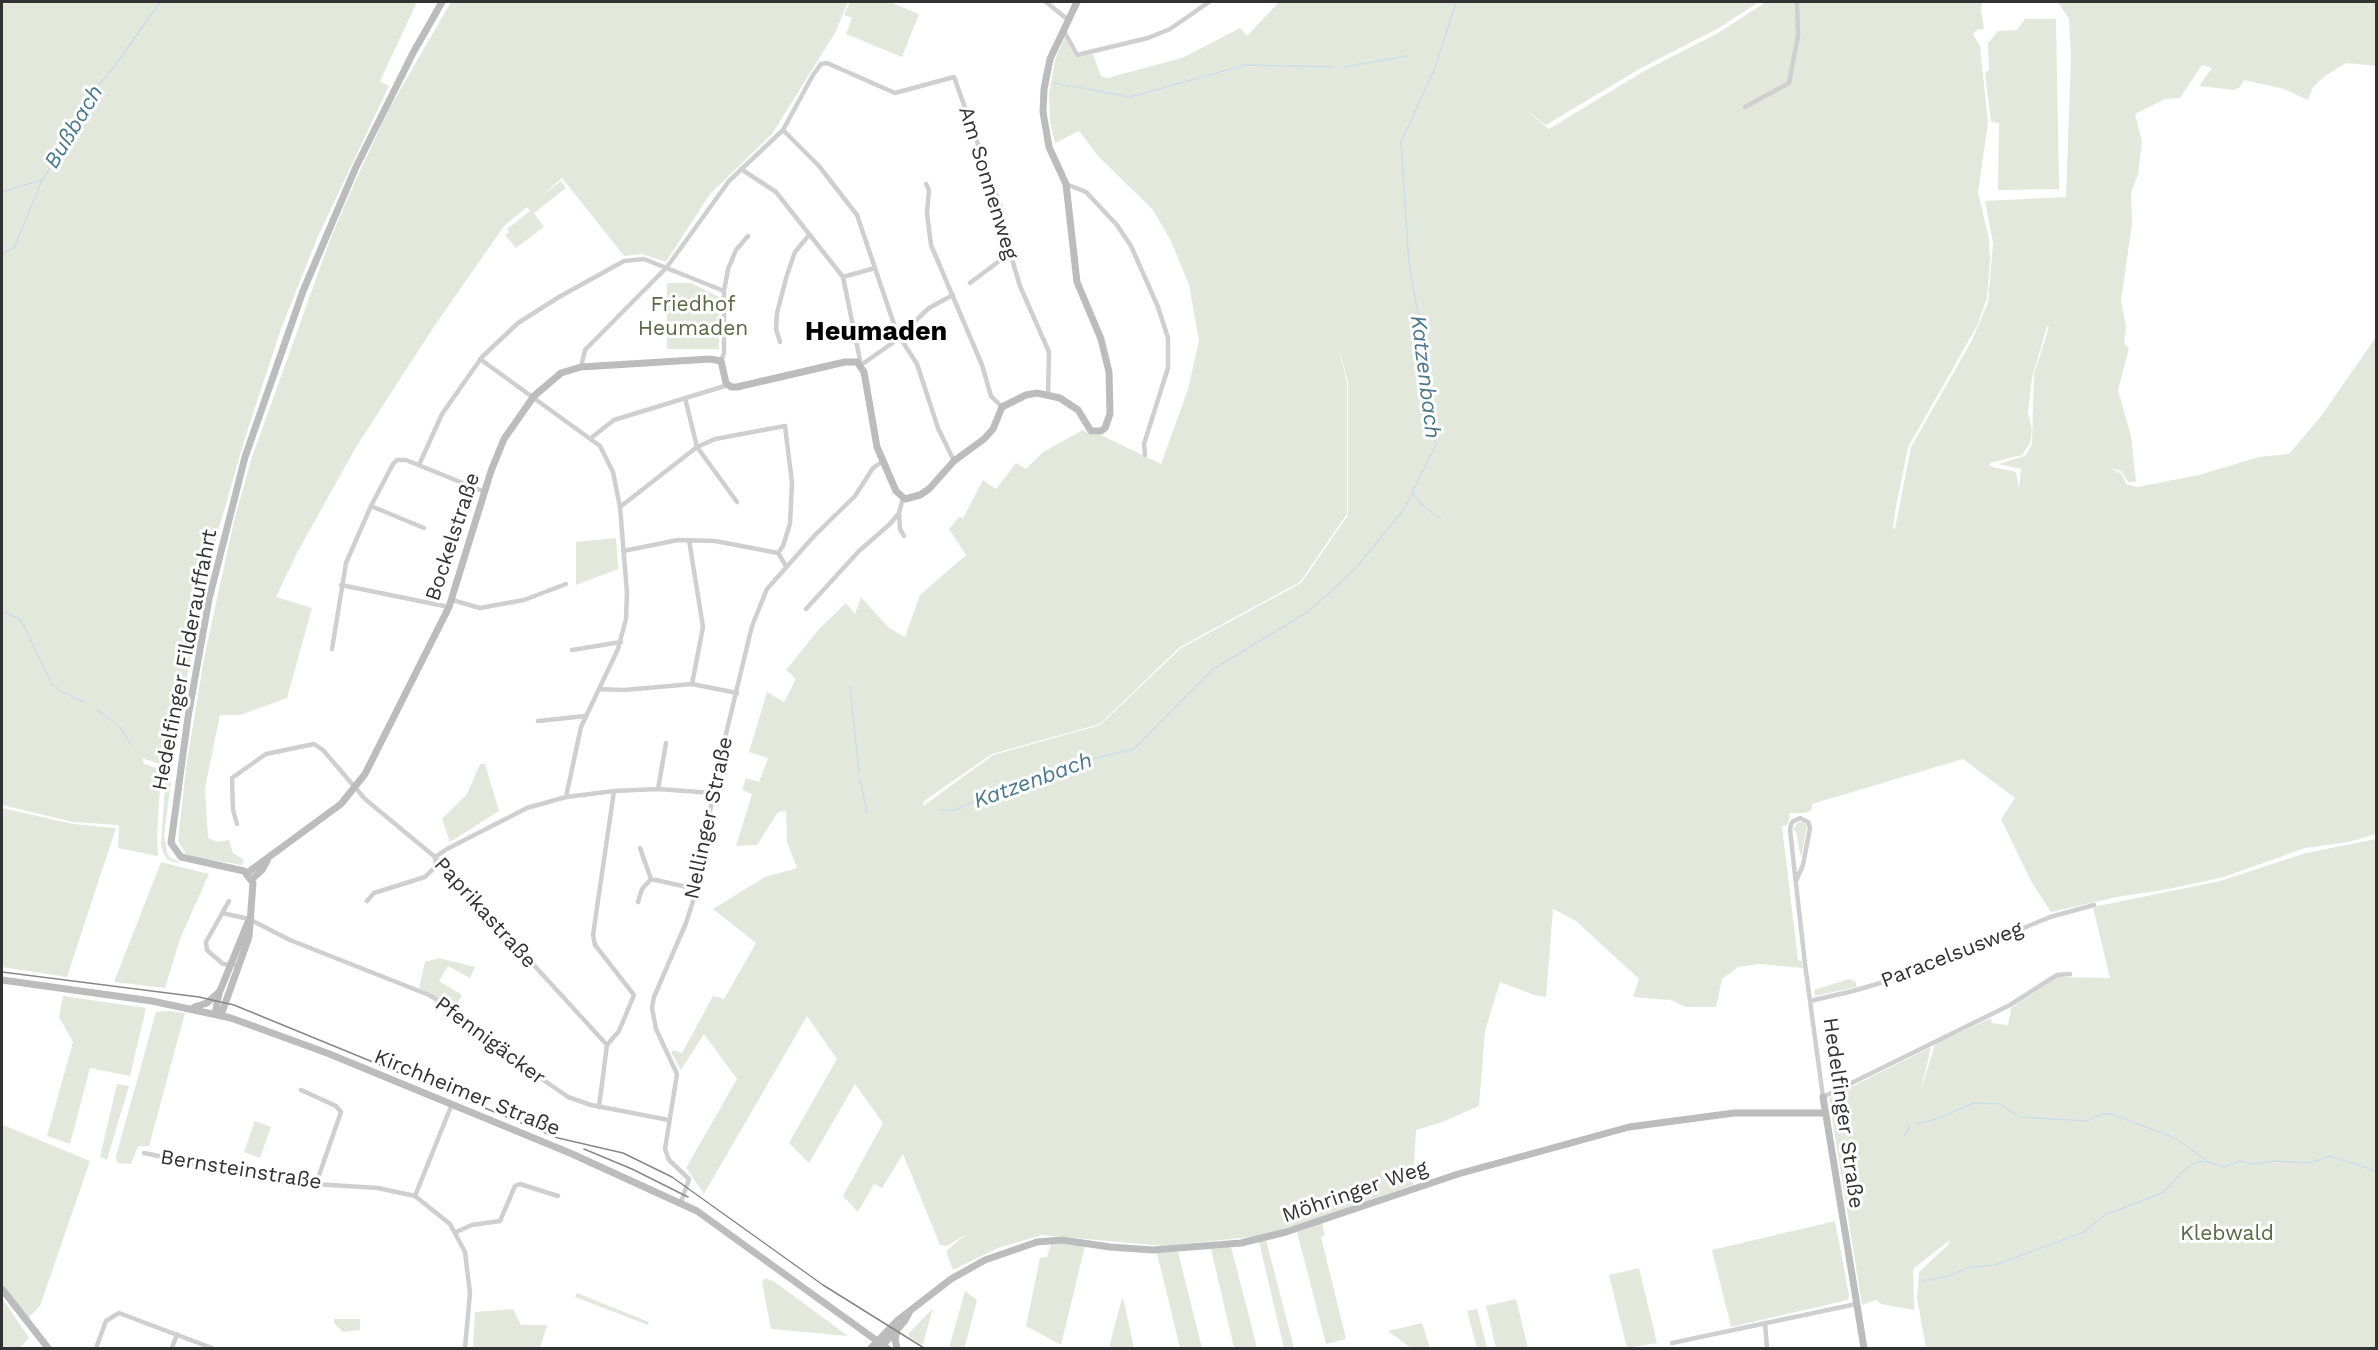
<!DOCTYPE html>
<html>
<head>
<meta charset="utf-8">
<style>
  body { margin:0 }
  #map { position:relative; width:2378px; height:1350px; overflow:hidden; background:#fff; font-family:"Work Sans",sans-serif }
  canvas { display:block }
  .frame { position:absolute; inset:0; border:3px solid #323232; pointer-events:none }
</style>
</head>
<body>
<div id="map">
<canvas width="2378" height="1350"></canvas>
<div class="frame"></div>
</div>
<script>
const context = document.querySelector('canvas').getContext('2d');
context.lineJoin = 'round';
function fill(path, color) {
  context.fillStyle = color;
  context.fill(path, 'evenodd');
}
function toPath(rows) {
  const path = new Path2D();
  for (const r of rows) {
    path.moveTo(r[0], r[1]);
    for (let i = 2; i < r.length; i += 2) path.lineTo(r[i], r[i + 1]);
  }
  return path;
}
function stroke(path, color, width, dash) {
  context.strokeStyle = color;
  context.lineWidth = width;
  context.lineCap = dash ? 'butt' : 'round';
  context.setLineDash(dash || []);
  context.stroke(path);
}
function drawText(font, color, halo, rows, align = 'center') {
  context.font = font + ' "Work Sans",sans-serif';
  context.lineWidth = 6;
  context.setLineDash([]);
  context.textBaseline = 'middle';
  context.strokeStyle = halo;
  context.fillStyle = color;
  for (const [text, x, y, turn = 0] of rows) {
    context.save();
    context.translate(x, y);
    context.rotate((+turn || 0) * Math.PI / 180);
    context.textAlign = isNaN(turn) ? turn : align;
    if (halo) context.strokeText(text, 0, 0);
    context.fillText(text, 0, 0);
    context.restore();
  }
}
const green = toPath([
  [2,2,417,2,380,81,389,86,318,236,281,329,246,435,219,528,199,610,178,729,164,835,168,856,182,864,168,860,163,853,161,843,166,773,159,764,142,758,144,764,157,768,161,776,157,832,158,856,118,848,119,825,73,822,2,805],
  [451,2,848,2,835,33,772,134,710,194,666,262,642,254,624,256,562,178,540,197,561,181,566,188,534,213,544,227,516,248,505,235,509,232,507,229,530,211,527,207,504,226,435,325,356,447,298,551,276,597,312,608,287,698,240,715,220,715,205,788,208,838,218,842,229,840,233,853,244,860,242,865,195,857,186,854,178,841,186,768,204,658,234,521,252,457,330,240,358,175,389,109],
  [850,2,890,2,919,14,902,57,846,34,852,18,844,15],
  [1279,2,1759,2,1717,29,1641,68,1546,125,1525,109,1549,129,1644,71,1718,33,1766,2,1982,2,1981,10,1984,29,1977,30,1973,34,1980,46,1988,123,1978,192,1989,239,1990,262,1987,298,1977,326,1908,447,1895,512,1893,529,1895,529,1911,447,1971,342,1988,303,1993,243,1985,201,2066,197,2071,58,2069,19,2058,2,2376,2,2376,66,2346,63,2325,76,2313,87,2308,100,2284,89,2244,80,2240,87,2234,90,2199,86,2212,68,2202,65,2180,98,2165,99,2135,114,2142,142,2138,175,2131,192,2132,224,2121,301,2126,327,2124,343,2129,348,2118,390,2131,436,2136,482,2128,482,2121,471,2110,468,2122,474,2126,484,2137,487,2199,475,2259,457,2289,454,2322,415,2376,337,2376,834,2349,842,2305,848,2224,877,2169,889,2117,897,2051,912,2031,881,2001,819,2015,798,1963,759,1812,804,1812,810,1805,813,1789,813,1790,818,1787,825,1782,826,1798,960,1802,961,1803,968,1759,964,1738,967,1722,979,1716,1007,1686,1007,1670,1000,1633,997,1639,979,1576,921,1553,909,1546,997,1534,995,1500,982,1485,1031,1479,1106,1440,1123,1416,1130,1413,1185,1319,1218,1260,1236,1163,1246,1042,1235,998,1248,953,1270,946,1251,968,1233,947,1246,940,1245,903,1154,882,1188,874,1184,858,1212,843,1196,883,1123,855,1084,809,1163,789,1143,837,1059,807,1016,704,1194,686,1168,737,1079,704,1034,681,1070,671,1052,674,1050,682,1053,713,996,724,999,756,943,713,909,765,877,797,868,787,842,786,811,778,812,757,845,736,846,752,794,742,790,746,778,759,782,768,758,749,752,767,692,784,702,796,679,786,670,819,629,846,603,855,614,861,597,889,628,905,637,920,595,966,555,949,529,959,517,963,518,983,480,996,489,1016,463,1026,469,1043,452,1083,430,1089,434,1101,435,1161,464,1188,389,1199,341,1189,285,1171,241,1153,210,1098,156,1079,131,1055,143,1050,122,1049,95,1055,60,1065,36,1075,57,1093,54,1101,76,1107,78,1182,58,1240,28,1247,36],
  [2047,326,2049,327,2034,374,2032,444,2025,456,1998,464,2021,469,2019,488,2016,472,1989,466,1990,463,2022,455,2030,443,2032,430,2028,412,2032,378],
  [1335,335,1348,382,1348,515,1301,583,1181,648,1100,725,993,755,923,806,924,801,992,754,1100,724,1180,647,1300,582,1347,514,1347,382],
  [2025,19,2056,19,2059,189,1998,190,1999,123,1991,122,1985,73,1989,70,1988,43,1998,31,2017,30],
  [667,283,691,283,719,297,719,349,667,349],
  [616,538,618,569,576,585,576,542],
  [480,764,485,764,499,811,450,842,442,819,467,794],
  [2,808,73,824,116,828,67,977,2,967],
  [1798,822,1804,822,1807,827,1801,858,1796,832,1793,830],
  [2376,839,2376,1348,1926,1348,1917,1298,1919,1272,1948,1245,1950,1240,1913,1269,1914,1310,1881,1304,1876,1300,1862,1305,1829,1098,1931,1047,1921,1090,1935,1044,1991,1018,1992,1023,2008,1025,2011,1008,2058,977,2110,978,2093,907,2220,881,2306,853],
  [161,862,209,874,180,939,165,988,114,982],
  [439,958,475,967,470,978,448,966,439,981,462,995,455,1008,419,988,425,962],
  [1849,979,1855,981,1857,987,1815,996,1814,990],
  [63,996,146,1008,130,1076,90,1068,70,1144,47,1136,73,1042,59,1017],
  [169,1011,185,1013,149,1146,138,1146,131,1164,117,1163,116,1156,156,1012],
  [117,1084,129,1086,107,1160,100,1157],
  [255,1121,271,1127,260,1158,244,1152],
  [3,1125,90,1161,40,1306,28,1318,2,1284],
  [1835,1221,1849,1295,1848,1300,1731,1327,1712,1250],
  [1322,1223,1325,1235,1321,1237,1346,1339,1326,1344,1297,1232],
  [1266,1240,1294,1348,1284,1348,1259,1242],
  [1064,1243,1085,1246,1061,1345,1026,1326,1040,1258,1047,1257,1051,1244],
  [1231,1247,1252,1328,1257,1348,1234,1348,1211,1249],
  [1178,1252,1202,1348,1180,1348,1157,1253],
  [1639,1268,1657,1343,1627,1348,1609,1275],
  [765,1278,775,1282,848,1336,771,1329,762,1282],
  [965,1291,977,1300,966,1342,964,1348,949,1348],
  [577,1293,649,1322,648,1325,575,1297],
  [2,1298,29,1338,20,1348,2,1348],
  [1122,1298,1123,1298,1134,1348,1109,1348],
  [1516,1299,1528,1348,1496,1348,1486,1306],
  [933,1308,923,1344,922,1345,909,1337,909,1333],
  [513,1309,521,1325,547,1325,540,1348,473,1348,475,1312],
  [1477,1309,1487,1348,1477,1348,1467,1311],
  [334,1319,360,1319,360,1330,343,1332,334,1323],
  [1422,1323,1430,1348,1411,1348,1388,1331]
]);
const stream = toPath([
  [1344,67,1407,56],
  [1054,83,1069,86],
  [1072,86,1130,97,1245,65,1333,67],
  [2,192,41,180],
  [2,257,4,252,14,248,42,180,63,149,97,86,112,70,160,2],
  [2,262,2,276],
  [1412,493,1423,506,1435,515],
  [1437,516,1441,518],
  [2,611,18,618,23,624,52,684,63,692,84,702],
  [850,686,859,773],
  [96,709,120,727,131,745],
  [860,779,867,813],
  [939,810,956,810,982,797,1015,792,1071,764,1134,749,1212,670,1309,611,1356,568,1404,509,1436,445,1428,369,1409,264,1401,142,1435,68,1456,2],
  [2020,1117,2087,1121,2103,1114,2111,1114,2175,1138,2209,1162,2224,1167,2240,1161,2254,1164,2273,1161,2310,1163,2330,1156,2376,1171],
  [1916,1124,1940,1118,1973,1103,2000,1104,2016,1115],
  [1904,1136,1910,1126],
  [1923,1281,1949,1276,1969,1267,1995,1265,2084,1232,2105,1215,2164,1192,2186,1168,2198,1162,2207,1162],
  [2372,1348,2376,1346]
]);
const street = toPath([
  [1046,2,1067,19],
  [1063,29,1077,55,1148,38,1170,29,1209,2],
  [1745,107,1789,83,1798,36,1797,2],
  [783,130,819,166,857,215,897,333,917,364,938,428,954,461],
  [741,169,776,192,843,277,861,365,891,344,929,308,953,295],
  [926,184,929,190,927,213,931,245,982,365,991,396,1002,407],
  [1066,184,1086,192,1117,225,1131,246,1158,307,1168,338,1168,368,1144,444,1145,455],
  [843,277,875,268],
  [970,283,1002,259,1009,249],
  [780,342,776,329,777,313,787,275,795,252,809,235],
  [480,359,600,446,613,472,620,507,627,593,626,619,618,649,581,727,566,797],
  [721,361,724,353,724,291,728,269,736,250,748,236],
  [581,367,585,350,667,267,729,181,783,130,813,75,821,64,827,63,895,93,954,77,1002,211,1009,249,1020,286,1049,352,1048,394],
  [685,398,697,447,737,502],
  [591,438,614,420,728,385],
  [419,465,442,414,482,357,518,323,559,297,624,261,644,259,724,291],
  [371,506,424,528],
  [620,507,697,447,715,439,785,426,792,483,790,524,783,546,778,553],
  [899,513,900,529,904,536],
  [689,540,703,627,692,684],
  [623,551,678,540,715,541,778,553,786,566],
  [341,585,449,607],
  [452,600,480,608,524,600,566,584],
  [806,609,859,551,890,524,899,513,903,498],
  [332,649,346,563,371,506,393,464,397,460,406,460,485,492],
  [572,650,621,642],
  [599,689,624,690,692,684,737,693],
  [538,721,585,716],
  [658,789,666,743],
  [237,824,233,810,232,778,266,754,314,744,323,750,365,799,435,857,607,1045],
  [640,848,651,879,696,889],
  [1796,881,1803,865,1810,828,1808,822,1800,818,1792,822,1790,829,1794,866,1805,964,1823,1097,2010,1005,2057,975,2070,974],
  [229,901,206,942,207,950,223,964,237,965],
  [367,901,374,893,425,877,436,866,435,857,447,849,527,808,566,797,614,791,658,789,713,793],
  [638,902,642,889,651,879],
  [222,913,249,919,290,940,429,995,449,1007,516,1061,568,1097,591,1105,669,1120],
  [1810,1001,1853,991,1918,972,2050,917,2094,905],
  [301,1090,336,1106,341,1112,316,1184],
  [599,1107,607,1045,619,1031,634,995,595,945,593,935,614,791],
  [144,1153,283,1182,378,1188,415,1196,450,1224,465,1252,470,1293,465,1348],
  [415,1196,452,1104],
  [681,1202,689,1179,669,1160,665,1149,677,1074,656,1029,652,1008,654,997,686,923,695,895,718,767,752,626,767,589,815,535,855,496,873,468,883,461],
  [456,1232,472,1225,500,1221,515,1186,520,1184,558,1196],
  [1765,1323,1767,1348],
  [1672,1343,1856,1304],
  [96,1348,106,1321,119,1313,212,1348],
  [172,1348,177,1334]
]);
const secondary = toPath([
  [247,873,341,804,365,774,449,607,491,471,504,439,534,396,561,373,581,367,710,359,721,361,726,383,731,387,737,387,845,362,857,362,864,372,877,447,896,491,905,499,920,495,929,489,954,461,984,439,993,429,1002,407,1026,395,1037,393,1060,398,1078,410,1091,431,1101,431,1105,428,1110,414,1109,372,1101,339,1077,282,1066,184,1049,147,1043,112,1044,89,1050,59,1077,2],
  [252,879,262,870,267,861],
  [2,980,152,1001,231,1018,327,1053,570,1153,697,1211,887,1348],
  [194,1007,207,1003,220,991,248,922],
  [215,1014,219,993],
  [221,1015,249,937,253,883,244,871,181,857,171,843,188,717,209,599,245,457,303,291,356,167,413,53,442,2],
  [1823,1097,1864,1348],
  [2,1289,48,1348],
  [871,1348,898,1320,951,1279,985,1260,1037,1242,1062,1240,1110,1247,1153,1250,1241,1243,1286,1232,1458,1174,1629,1127,1734,1113,1825,1113],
  [880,1348,904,1322,909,1313],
  [897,1348,895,1339,897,1331]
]);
const tram = toPath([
  [2,972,199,997,234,1005,558,1138,623,1153,672,1177,823,1285,924,1348],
  [584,1149,632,1169,688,1197]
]);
const streetNames = [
  ["Am Sonnenweg",988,183,73],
  ["Bockelstraße",453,537,-72],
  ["Hedelfinger Filderauffahrt",185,660,-79],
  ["Nellinger Straße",709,818,-78],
  ["Paprikastraße",485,913,48],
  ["Paracelsusweg",1952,955,-21],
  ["Pfennigäcker",490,1041,37],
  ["Kirchheimer Straße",467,1093,22],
  ["Hedelfinger Straße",1843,1113,82],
  ["Bernsteinstraße",241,1170,9],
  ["Möhringer Weg",1355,1192,-19]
];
const parkNames = [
  ["Friedhof",693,305],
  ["Heumaden",693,329],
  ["Klebwald",2227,1234]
];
const waterNames = [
  ["Bußbach",74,127,-59],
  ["Katzenbach",1425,377,83],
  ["Katzenbach",1033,781,-20]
];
const districtNames = [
  ["Heumaden",876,332]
];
fill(green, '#e3e8dd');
stroke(stream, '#cddee6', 1.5);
stroke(street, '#cfcfcf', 4.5);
stroke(secondary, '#bcbcbc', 7);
stroke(tram, '#878787', 1.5);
drawText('21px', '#323232', '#fff', streetNames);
drawText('21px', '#596944', '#fff', parkNames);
drawText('italic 22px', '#49778c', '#fff', waterNames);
drawText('bold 27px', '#000', '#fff', districtNames);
</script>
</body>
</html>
